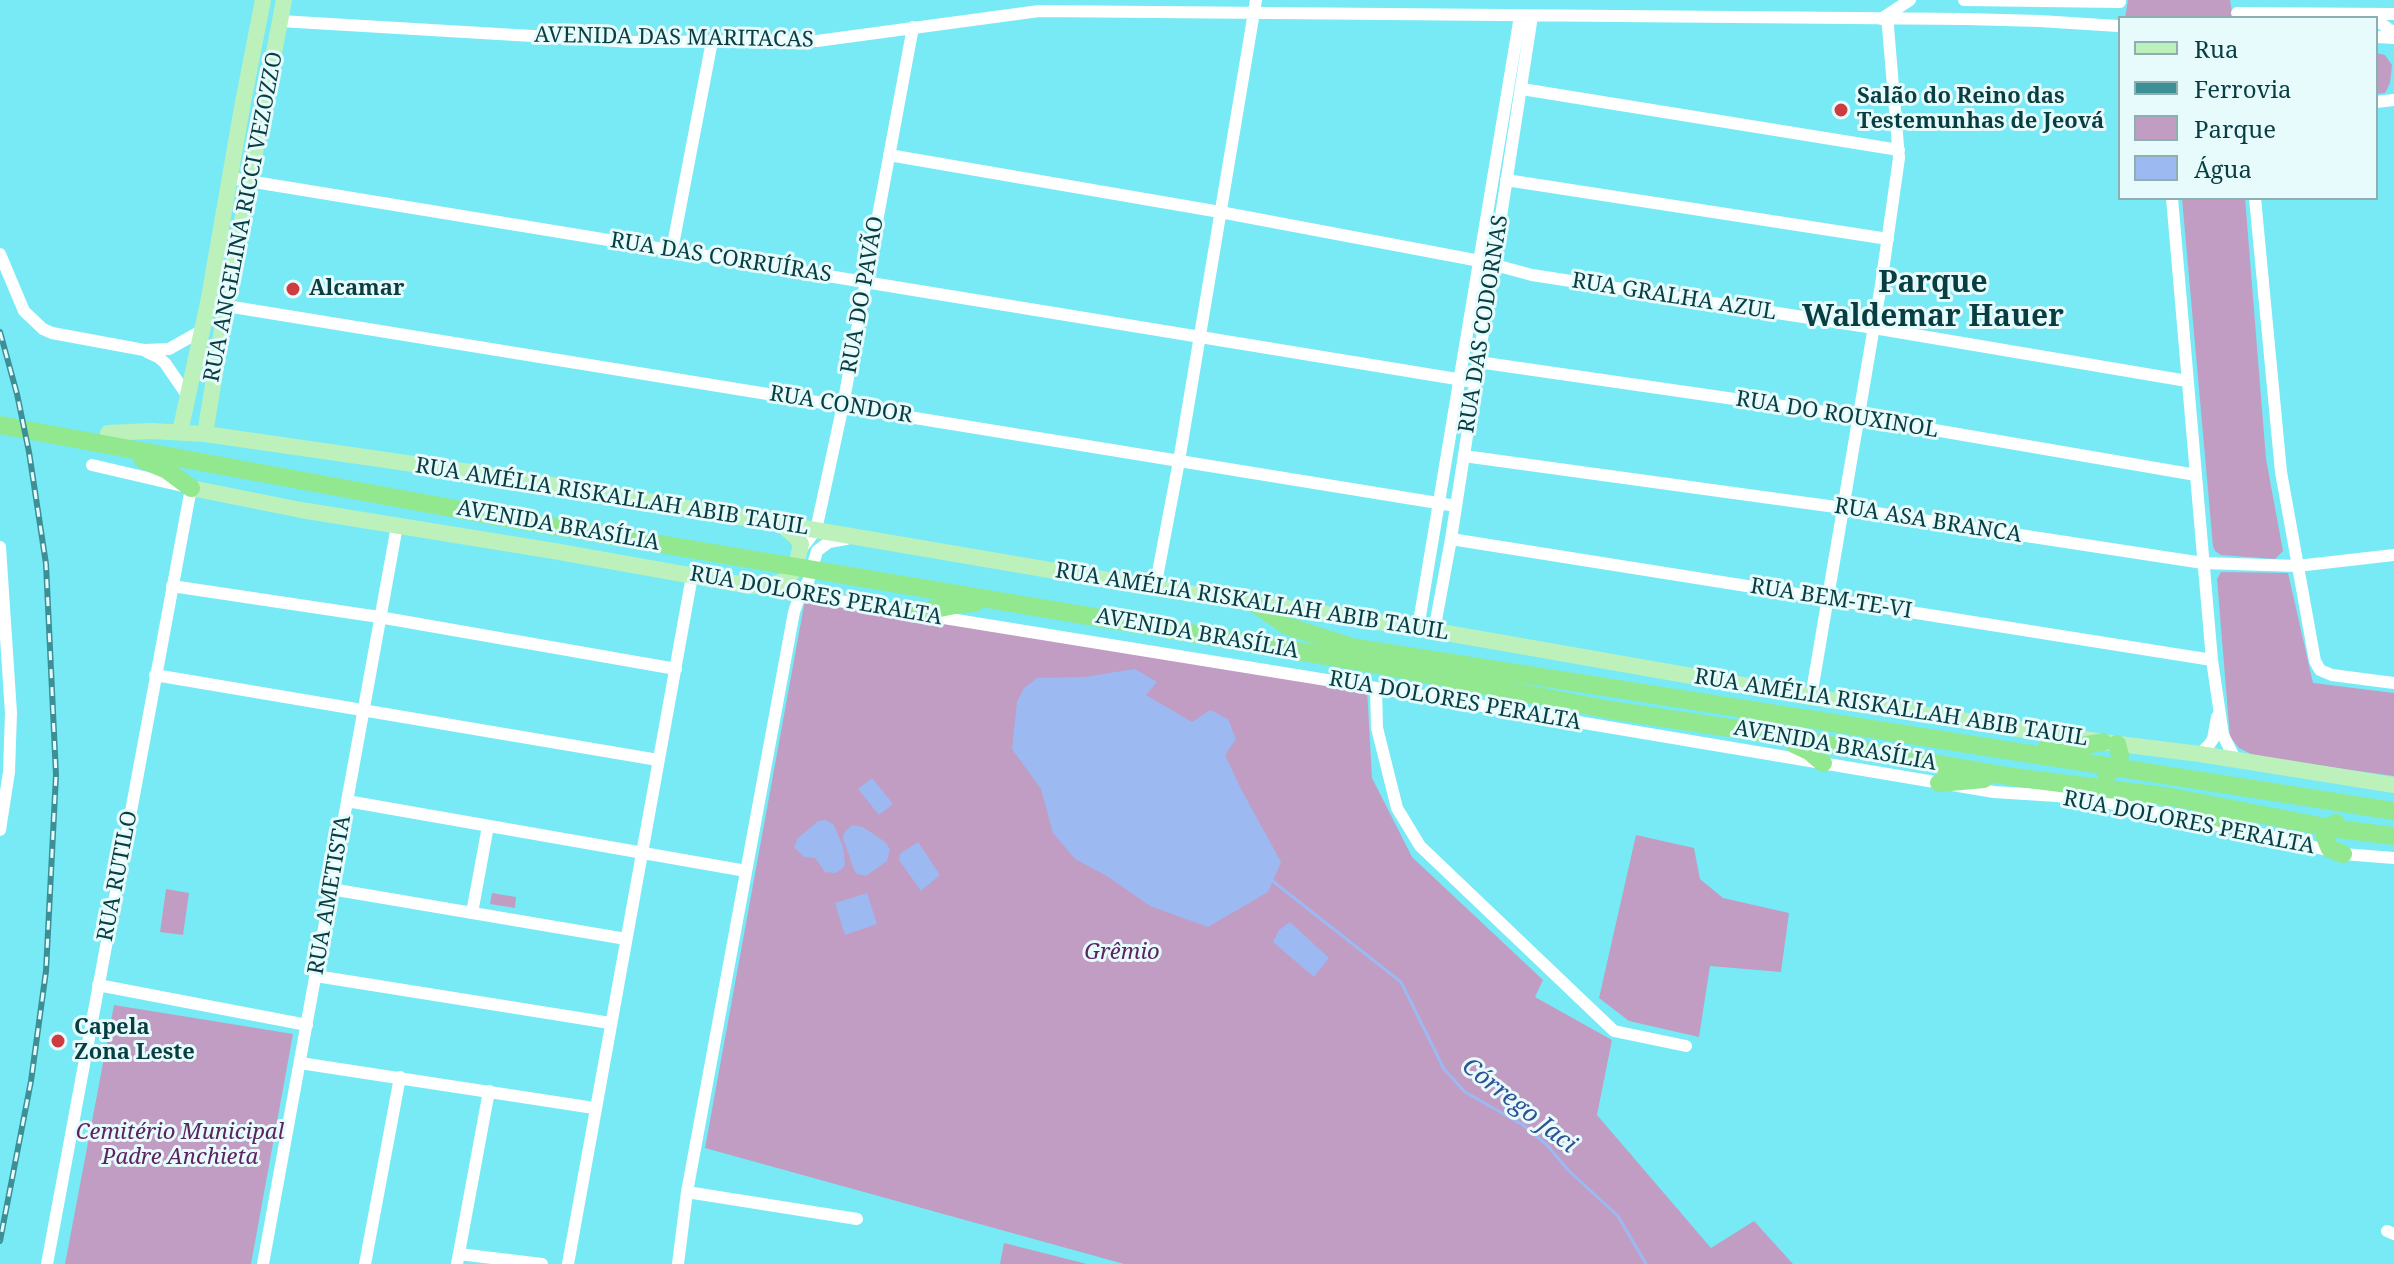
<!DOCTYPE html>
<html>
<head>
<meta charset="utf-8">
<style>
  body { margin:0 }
  #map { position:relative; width:2394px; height:1264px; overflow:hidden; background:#78eaf5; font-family:"Noto Serif",serif }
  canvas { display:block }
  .legend { position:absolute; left:2118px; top:16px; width:260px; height:184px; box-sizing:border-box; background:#e7fbfd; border:2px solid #8eafb2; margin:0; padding:10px 14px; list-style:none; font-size:24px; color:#083e42 }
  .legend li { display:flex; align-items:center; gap:16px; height:40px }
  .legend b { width:40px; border:2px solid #8eafb2 }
</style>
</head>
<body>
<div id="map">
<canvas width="2394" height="1264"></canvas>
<ul class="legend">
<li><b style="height:10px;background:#bdf1bb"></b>Rua</li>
<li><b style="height:10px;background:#3d8f96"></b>Ferrovia</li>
<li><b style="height:22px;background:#c19dc4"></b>Parque</li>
<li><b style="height:22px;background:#9cb9f1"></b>Água</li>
</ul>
</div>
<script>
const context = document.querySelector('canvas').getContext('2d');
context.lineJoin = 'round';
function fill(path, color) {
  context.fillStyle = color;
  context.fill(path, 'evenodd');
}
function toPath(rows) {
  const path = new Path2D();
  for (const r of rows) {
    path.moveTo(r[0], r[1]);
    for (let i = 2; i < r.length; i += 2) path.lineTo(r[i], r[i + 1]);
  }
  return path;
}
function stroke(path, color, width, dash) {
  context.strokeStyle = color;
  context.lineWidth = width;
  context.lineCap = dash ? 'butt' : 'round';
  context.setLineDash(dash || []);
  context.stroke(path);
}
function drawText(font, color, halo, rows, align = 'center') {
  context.font = font + ' "Noto Serif",serif';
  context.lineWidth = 6;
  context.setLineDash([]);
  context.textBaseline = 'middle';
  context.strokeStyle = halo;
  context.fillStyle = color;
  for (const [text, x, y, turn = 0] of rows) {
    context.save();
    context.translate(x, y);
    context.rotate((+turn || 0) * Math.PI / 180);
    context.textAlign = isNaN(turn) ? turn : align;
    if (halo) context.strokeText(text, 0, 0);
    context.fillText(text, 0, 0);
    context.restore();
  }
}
const green = toPath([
  [2128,0,2230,0,2233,18,2125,18],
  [2376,53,2385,55,2392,65,2390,83,2385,93,2376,94],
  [2182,198,2245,198,2266,459,2283,551,2275,559,2221,555,2215,551,2213,546],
  [2221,572,2288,573,2313,683,2394,693,2394,776,2257,757,2239,748,2230,737,2217,579],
  [805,600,1367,689,1372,778,1412,857,1543,980,1535,997,1612,1040,1597,1115,1711,1248,1754,1221,1793,1264,1124,1264,705,1148],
  [1636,835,1694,848,1700,879,1723,898,1789,913,1781,972,1710,966,1699,1037,1629,1021,1599,998],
  [166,889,189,893,183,935,160,932],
  [492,893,516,897,515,908,490,904],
  [114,1005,293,1034,251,1264,65,1264],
  [1004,1243,1087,1264,1000,1264]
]);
const water = toPath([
  [1135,669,1157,682,1146,695,1192,722,1210,710,1228,719,1236,739,1225,755,1241,789,1281,862,1268,892,1208,927,1150,906,1107,876,1075,859,1053,833,1041,789,1012,749,1017,702,1024,688,1037,678,1084,677],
  [872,778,893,804,879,815,858,789],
  [826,820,834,825,843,847,845,864,843,868,836,873,825,872,815,858,804,857,794,847,798,838,818,821],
  [852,825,863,827,885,842,890,849,887,861,866,876,857,874,854,870,843,838,844,833],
  [918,842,940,875,921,891,899,860,900,854],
  [867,893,877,924,845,935,835,903],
  [1290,922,1329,958,1314,977,1273,942,1279,930]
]);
const stream = toPath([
  [1270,879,1401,982,1444,1069,1465,1092,1523,1125,1547,1145,1568,1170,1618,1216,1646,1264]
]);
const minor = toPath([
  [1964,0,2120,2],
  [2237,13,2394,14],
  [1881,19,1910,0],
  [2376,20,2394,33],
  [280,21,633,42,817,41,1039,11,1966,19,2040,21,2118,26],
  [2376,37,2394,38],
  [1522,89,1899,150],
  [2376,102,2394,100],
  [889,155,1220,212,1480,261,1532,275,1874,328,2187,381],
  [230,178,1475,382],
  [1506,180,1888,239],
  [2172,198,2212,660,2223,735,2235,759],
  [2255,198,2281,472,2315,661,2320,670,2332,675,2394,683],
  [672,250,712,41],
  [0,254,24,311,43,329,52,333,144,350,169,349,201,331],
  [208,303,1456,506],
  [147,352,158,357,165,363,187,395],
  [1478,362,1859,417,2196,475],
  [1464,456,1843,508,2203,563,2297,566,2394,555],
  [1451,539,2212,660],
  [0,547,11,713,9,772,0,830],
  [801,549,816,530,843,405,913,27],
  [172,586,379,617,676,669],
  [1155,588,1179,461,1256,0],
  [765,589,1376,688,1994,792,2057,796,2105,802,2219,825],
  [1418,628,1520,16],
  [1434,631,1451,539,1532,16],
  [155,675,658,760],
  [1376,688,1377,728,1397,808,1420,846,1614,1031,1686,1046],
  [1811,697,1881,285,1899,158,1887,15],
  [2200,754,2209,745,2213,739,2217,717],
  [347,801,746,871],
  [2241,829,2343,854,2394,858],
  [331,889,626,939],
  [472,913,488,826],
  [316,976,610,1023],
  [98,985,307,1025],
  [300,1063,594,1108],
  [687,1192,857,1219],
  [2387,1231,2394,1234],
  [459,1254,542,1264],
  [47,1264,191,488,92,465],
  [263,1264,397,526],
  [365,1264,400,1077],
  [457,1264,489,1091],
  [568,1264,692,576],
  [678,1264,687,1192,794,612,800,595,808,582,817,551,829,542,846,539]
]);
const major = toPath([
  [180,432,208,303,243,102,263,0],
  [108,433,151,431,205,434,511,478,1155,588,1418,628,1811,697,2103,742,2200,754,2394,785],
  [205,434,226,305,284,0],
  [191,488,301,510,554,551,750,586,770,585,784,581,792,573,796,566,801,544,795,536,784,527]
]);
const highway = toPath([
  [0,425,505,518,1368,663,1610,710,1757,732,2013,777,2171,797,2330,828,2394,836],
  [143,460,167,470,191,488],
  [1257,605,1287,626,1355,648],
  [915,613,960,604,975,603],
  [1350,647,2394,811],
  [1794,744,1809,751,1823,763],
  [2046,749,2057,750,2103,742],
  [2106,774,2116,768,2119,763,2120,755,2117,744],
  [1939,783,1984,779],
  [2203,811,2249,830],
  [2336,823,2330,828,2325,837,2330,849,2343,854]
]);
const rail = toPath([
  [0,332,17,394,29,452,46,564,56,775,46,971,31,1081,0,1241]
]);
const markers = [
  [1841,110,8,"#cc3c40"],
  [293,289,8,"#cc3c40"],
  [58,1041,8,"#cc3c40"]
];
const streetNames = [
  ["AVENIDA DAS MARITACAS",674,38,1],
  ["RUA ANGELINA RICCI VEZOZZO",244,217,-79],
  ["RUA DAS CORRUÍRAS",721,258,9],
  ["RUA DO PAVÃO",863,295,-80],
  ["RUA GRALHA AZUL",1674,297,9],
  ["RUA DAS CODORNAS",1484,324,-81],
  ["RUA CONDOR",841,405,9],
  ["RUA DO ROUXINOL",1837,415,9],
  ["RUA AMÉLIA RISKALLAH ABIB TAUIL",612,497,9],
  ["RUA ASA BRANCA",1928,521,9],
  ["AVENIDA BRASÍLIA",558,526,10],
  ["RUA DOLORES PERALTA",816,596,10],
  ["RUA BEM-TE-VI",1831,599,9],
  ["RUA AMÉLIA RISKALLAH ABIB TAUIL",1252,602,9],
  ["AVENIDA BRASÍLIA",1197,634,10],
  ["RUA DOLORES PERALTA",1455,701,10],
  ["RUA AMÉLIA RISKALLAH ABIB TAUIL",1891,708,9],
  ["AVENIDA BRASÍLIA",1835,746,10],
  ["RUA DOLORES PERALTA",2189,823,11],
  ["RUA RUTILO",118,876,-79],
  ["RUA AMETISTA",330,895,-80]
];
const poiNames = [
  ["Salão do Reino das",1857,97],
  ["Testemunhas de Jeová",1857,122],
  ["Alcamar",309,289],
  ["Capela",74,1028],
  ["Zona Leste",74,1053]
];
const parkNames = [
  ["Grêmio",1122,953],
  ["Cemitério Municipal",180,1133],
  ["Padre Anchieta",180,1158]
];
const waterNames = [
  ["Córrego Jaci",1519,1106,38]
];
const districtNames = [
  ["Parque",1933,283],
  ["Waldemar Hauer",1933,317]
];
fill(green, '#c19dc4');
fill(water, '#9cb9f1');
stroke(stream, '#9cb9f1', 3);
stroke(minor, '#fff', 12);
stroke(major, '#bdf1bb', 16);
stroke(highway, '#91e88e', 18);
stroke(rail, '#3d8f96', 6);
stroke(rail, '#e7fbfd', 3, [9]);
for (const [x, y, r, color] of markers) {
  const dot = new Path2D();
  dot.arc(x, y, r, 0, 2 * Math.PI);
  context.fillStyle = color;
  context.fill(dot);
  stroke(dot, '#e7fbfd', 3);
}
drawText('22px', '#083e42', '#e7fbfd', streetNames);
drawText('bold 22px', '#083e42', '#e7fbfd', poiNames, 'left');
drawText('italic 22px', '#5b2461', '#e7fbfd', parkNames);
drawText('italic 24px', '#315194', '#e7fbfd', waterNames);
drawText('bold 30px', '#083e42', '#e7fbfd', districtNames);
</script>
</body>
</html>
